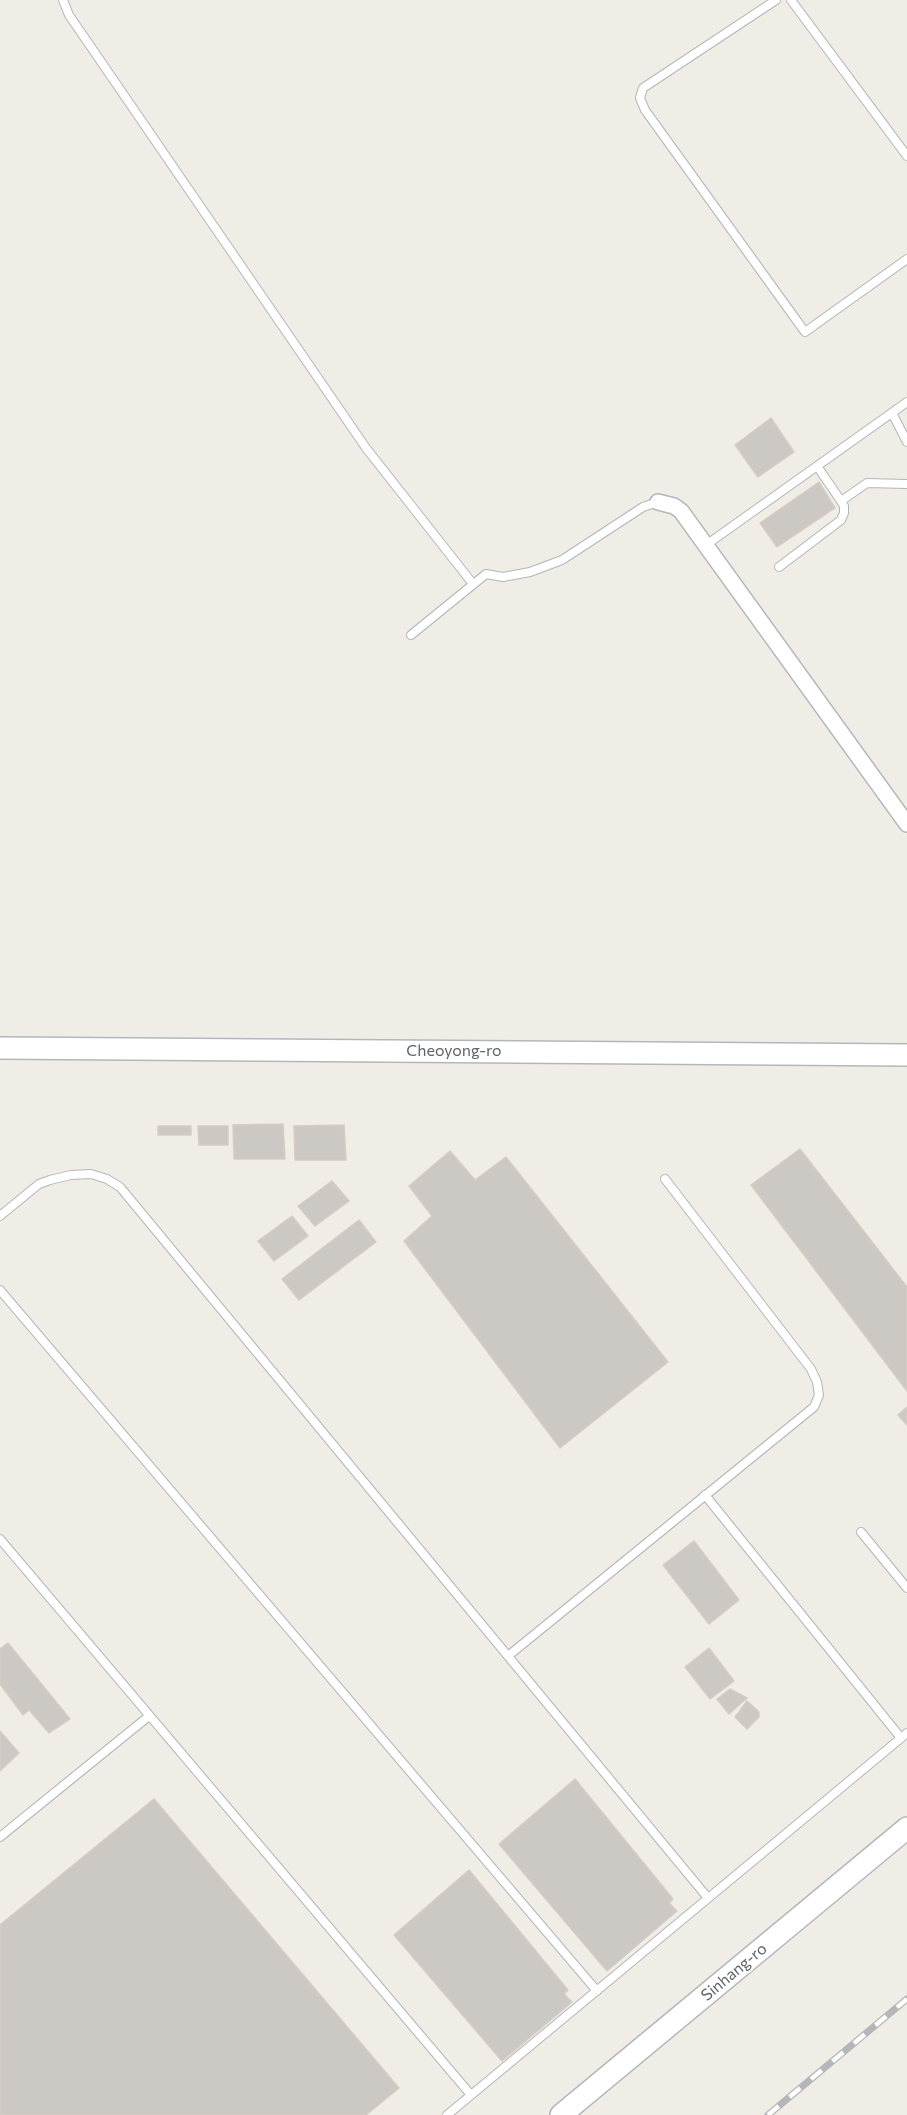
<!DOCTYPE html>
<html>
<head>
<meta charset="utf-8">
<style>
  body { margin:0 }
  canvas { display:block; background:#f0ede7 }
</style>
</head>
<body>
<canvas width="907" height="2115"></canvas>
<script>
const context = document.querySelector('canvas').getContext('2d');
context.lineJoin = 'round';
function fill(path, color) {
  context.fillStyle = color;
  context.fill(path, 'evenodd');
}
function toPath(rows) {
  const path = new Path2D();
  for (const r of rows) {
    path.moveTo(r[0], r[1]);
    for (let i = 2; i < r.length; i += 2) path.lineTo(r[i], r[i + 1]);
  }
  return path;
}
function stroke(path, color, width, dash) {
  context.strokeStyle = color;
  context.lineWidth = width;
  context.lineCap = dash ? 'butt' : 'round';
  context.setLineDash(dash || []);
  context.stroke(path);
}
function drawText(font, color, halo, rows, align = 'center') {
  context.font = font + ' Commissioner,sans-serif';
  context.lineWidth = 4.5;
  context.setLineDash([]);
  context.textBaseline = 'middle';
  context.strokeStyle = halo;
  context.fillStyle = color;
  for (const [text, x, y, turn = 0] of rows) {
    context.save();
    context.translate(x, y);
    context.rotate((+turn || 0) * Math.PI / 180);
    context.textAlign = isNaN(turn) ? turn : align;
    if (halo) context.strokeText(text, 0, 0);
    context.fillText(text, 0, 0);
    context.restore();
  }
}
const building = toPath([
  [771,418,794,452,758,477,735,445,771,418],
  [819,482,835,508,777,547,760,523,819,482],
  [283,1124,285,1159,234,1159,233,1125,283,1124],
  [344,1125,346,1160,295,1160,294,1126,344,1125],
  [158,1126,191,1126,191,1135,158,1135,158,1126],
  [198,1126,228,1126,228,1145,199,1145,198,1126],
  [800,1149,907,1287,907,1391,751,1185,800,1149],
  [450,1151,475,1180,506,1157,668,1362,560,1448,404,1241,432,1216,409,1186,450,1151],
  [332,1181,349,1201,315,1226,298,1206,332,1181],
  [292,1216,308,1236,274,1261,258,1241,292,1216],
  [359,1220,376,1242,299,1300,282,1279,359,1220],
  [907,1407,907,1425,898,1415,907,1407],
  [694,1541,739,1600,709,1624,663,1565,694,1541],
  [8,1643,70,1719,49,1733,29,1710,23,1715,0,1684,0,1649,8,1643],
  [709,1648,734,1681,710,1699,685,1667,709,1648],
  [730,1689,747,1698,729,1714,717,1699,730,1689],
  [747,1701,759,1712,759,1717,747,1729,735,1717,747,1701],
  [0,1731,19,1753,0,1771,0,1731],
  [575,1779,673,1899,669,1903,677,1911,607,1971,499,1844,575,1779],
  [154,1799,399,2088,366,2115,0,2115,0,1925,154,1799],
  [469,1870,568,1990,564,1994,572,2002,502,2061,394,1935,469,1870]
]);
const lane = toPath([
  [63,0,69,15,366,448,473,584],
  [776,0,643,88,640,98,645,110,805,332,907,259],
  [791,0,907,156],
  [892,413,907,442],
  [817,466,841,501,867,483,907,484],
  [706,545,907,402],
  [779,567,841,520,844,513,844,506,841,501],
  [411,635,486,574,503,577,530,572,562,560,643,507,658,502],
  [0,1216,39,1184,50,1180,71,1175,91,1174,107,1179,120,1187,708,1898],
  [0,1290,597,1991],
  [705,1495,901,1738],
  [861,1532,907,1588],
  [0,1539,471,2095],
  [508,1656,814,1407,819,1395,817,1382,811,1369,665,1179],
  [0,1837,149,1716],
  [447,2115,907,1733]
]);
const street = toPath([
  [658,502,674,506,681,511,907,824]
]);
const secondary = toPath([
  [0,1048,907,1055],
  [561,2115,907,1828]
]);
const rail = toPath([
  [768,2115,907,1999]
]);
const streetNames = [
  ["Cheoyong-ro",454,1051],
  ["Sinhang-ro",734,1972,-40]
];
fill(building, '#ccc8c4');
stroke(building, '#d5cdc5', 1.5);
stroke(lane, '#b2b5b9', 10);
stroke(street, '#b2b5b9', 18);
stroke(secondary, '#b3b7bb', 24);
stroke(lane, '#fff', 8);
stroke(street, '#fff', 15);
stroke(secondary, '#fff', 21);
stroke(rail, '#b5b6b7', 7);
stroke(rail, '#fff', 4.5, [14]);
drawText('16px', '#5e6367', '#fff', streetNames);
</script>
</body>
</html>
